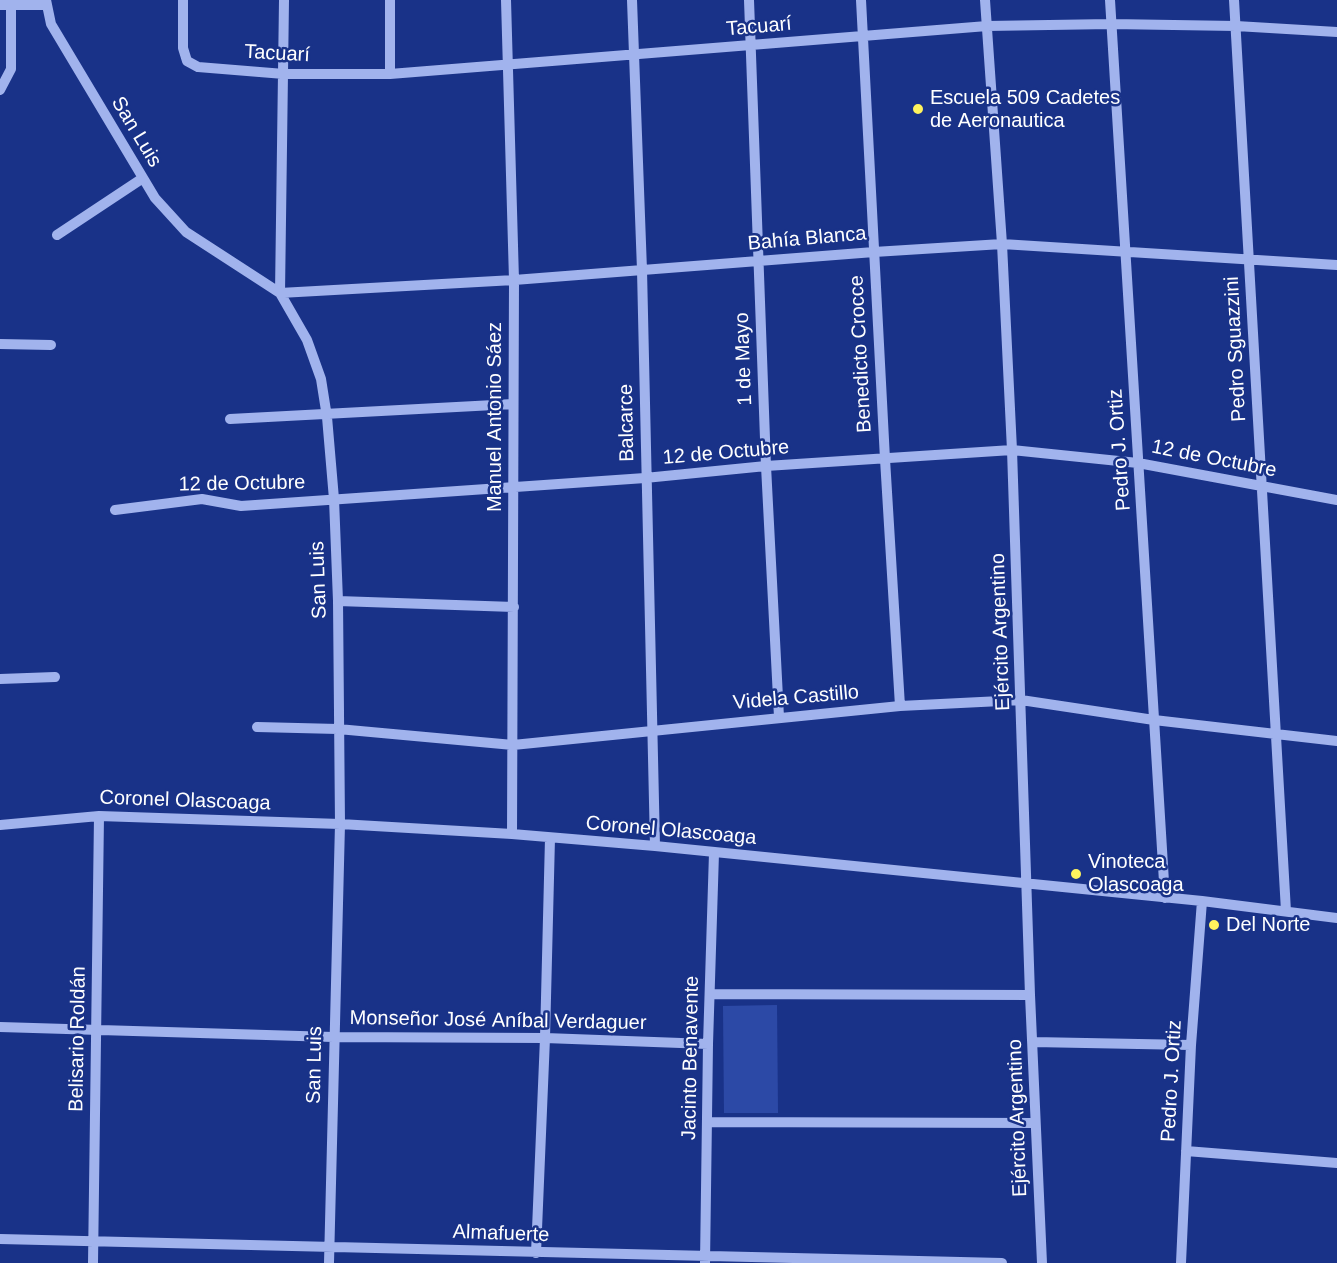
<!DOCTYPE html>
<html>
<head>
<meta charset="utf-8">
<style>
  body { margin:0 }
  canvas { display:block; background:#193288 }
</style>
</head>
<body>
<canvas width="1337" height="1263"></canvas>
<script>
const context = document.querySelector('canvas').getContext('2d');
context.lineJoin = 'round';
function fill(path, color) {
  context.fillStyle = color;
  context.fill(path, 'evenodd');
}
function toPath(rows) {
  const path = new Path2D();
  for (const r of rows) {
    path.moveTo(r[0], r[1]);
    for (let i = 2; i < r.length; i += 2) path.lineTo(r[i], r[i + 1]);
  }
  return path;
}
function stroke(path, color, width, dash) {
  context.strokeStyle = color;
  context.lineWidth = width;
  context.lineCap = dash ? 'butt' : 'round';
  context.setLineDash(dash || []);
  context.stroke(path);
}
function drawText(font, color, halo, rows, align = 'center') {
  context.font = font + ' Arial,sans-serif';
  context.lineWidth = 5;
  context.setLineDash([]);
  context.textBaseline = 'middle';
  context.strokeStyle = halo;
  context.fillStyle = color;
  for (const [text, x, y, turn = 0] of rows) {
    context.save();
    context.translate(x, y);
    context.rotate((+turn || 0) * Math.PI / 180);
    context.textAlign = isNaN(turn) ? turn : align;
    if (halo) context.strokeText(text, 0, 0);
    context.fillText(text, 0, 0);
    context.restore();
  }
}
const green = toPath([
  [777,1005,778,1113,724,1113,723,1006]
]);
const minor = toPath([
  [46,0,51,24,155,198,186,232,280,293,307,340,321,379,327,417,334,499,338,601,340,824,329,1263],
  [183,0,183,48,187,61,198,67,284,74,390,74,987,26,1111,24,1236,26,1337,32],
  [390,0,390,74],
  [506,0,514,280,512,834],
  [632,0,642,270,655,846],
  [749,0,766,466,779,717],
  [861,0,885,459,900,706],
  [985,0,1002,244,1012,450,1030,995,1042,1263],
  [1110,0,1165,898],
  [1234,0,1286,911],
  [0,5,46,5],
  [0,90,11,69,11,5],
  [57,235,143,178],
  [280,293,514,280,874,252,1002,244,1337,265],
  [280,293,284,0],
  [0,344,51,345],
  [230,419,513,404],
  [115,510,202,499,241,506,645,478,766,466,1012,450,1138,463,1337,500],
  [338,601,514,607],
  [0,679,55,677],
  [257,727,338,729,513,745,900,706,1021,700,1154,720,1337,741],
  [0,825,99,816,340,824,512,834,655,846,1202,901,1337,918],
  [710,994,1030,995],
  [0,1027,333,1037,545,1038,708,1044],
  [1033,1042,1191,1045],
  [708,1122,1035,1123],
  [1186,1151,1337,1163],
  [0,1239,1002,1263],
  [536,1253,545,1038,550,838],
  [93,1263,99,816],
  [705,1263,708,1044,714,853],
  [1181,1263,1191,1045,1202,901]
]);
const markers = [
  [918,109,6,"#fff35d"],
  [1076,874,6,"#fff35d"],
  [1214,925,6,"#fff35d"]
];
const streetNames = [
  ["Tacuarí",759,27,-5],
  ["Tacuarí",277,54,3],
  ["San Luis",136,132,59],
  ["Bahía Blanca",807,239,-5],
  ["Pedro Sguazzini",1236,349,-93],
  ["Benedicto Crocce",861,354,-93],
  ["1 de Mayo",744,359,-92],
  ["Manuel Antonio Sáez",495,417,-90],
  ["Balcarce",627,423,-91],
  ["Pedro J. Ortiz",1120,450,-94],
  ["12 de Octubre",726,453,-5],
  ["12 de Octubre",1214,459,11],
  ["12 de Octubre",242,484,-1],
  ["San Luis",319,580,-92],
  ["Ejército Argentino",1001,632,-92],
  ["Videla Castillo",796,698,-5],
  ["Coronel Olascoaga",185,801,2],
  ["Coronel Olascoaga",671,831,5],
  ["Monseñor José Aníbal Verdaguer",498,1021,1],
  ["Belisario Roldán",78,1039,-89],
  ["Jacinto Benavente",691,1058,-89],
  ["San Luis",315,1065,-89],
  ["Pedro J. Ortiz",1172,1081,-87],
  ["Ejército Argentino",1018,1118,-92],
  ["Almafuerte",501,1234,2]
];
const poiNames = [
  ["Escuela 509 Cadetes",930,98],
  ["de Aeronautica",930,121],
  ["Vinoteca",1088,862],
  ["Olascoaga",1088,885],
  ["Del Norte",1226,925]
];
fill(green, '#2c49a6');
stroke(minor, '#a1b3ed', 10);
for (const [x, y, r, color] of markers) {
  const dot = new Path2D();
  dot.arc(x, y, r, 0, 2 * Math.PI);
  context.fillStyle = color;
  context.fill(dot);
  stroke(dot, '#193288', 2);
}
drawText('20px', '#fff', '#193288', streetNames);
drawText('20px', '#fff', '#193288', poiNames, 'left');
</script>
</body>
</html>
